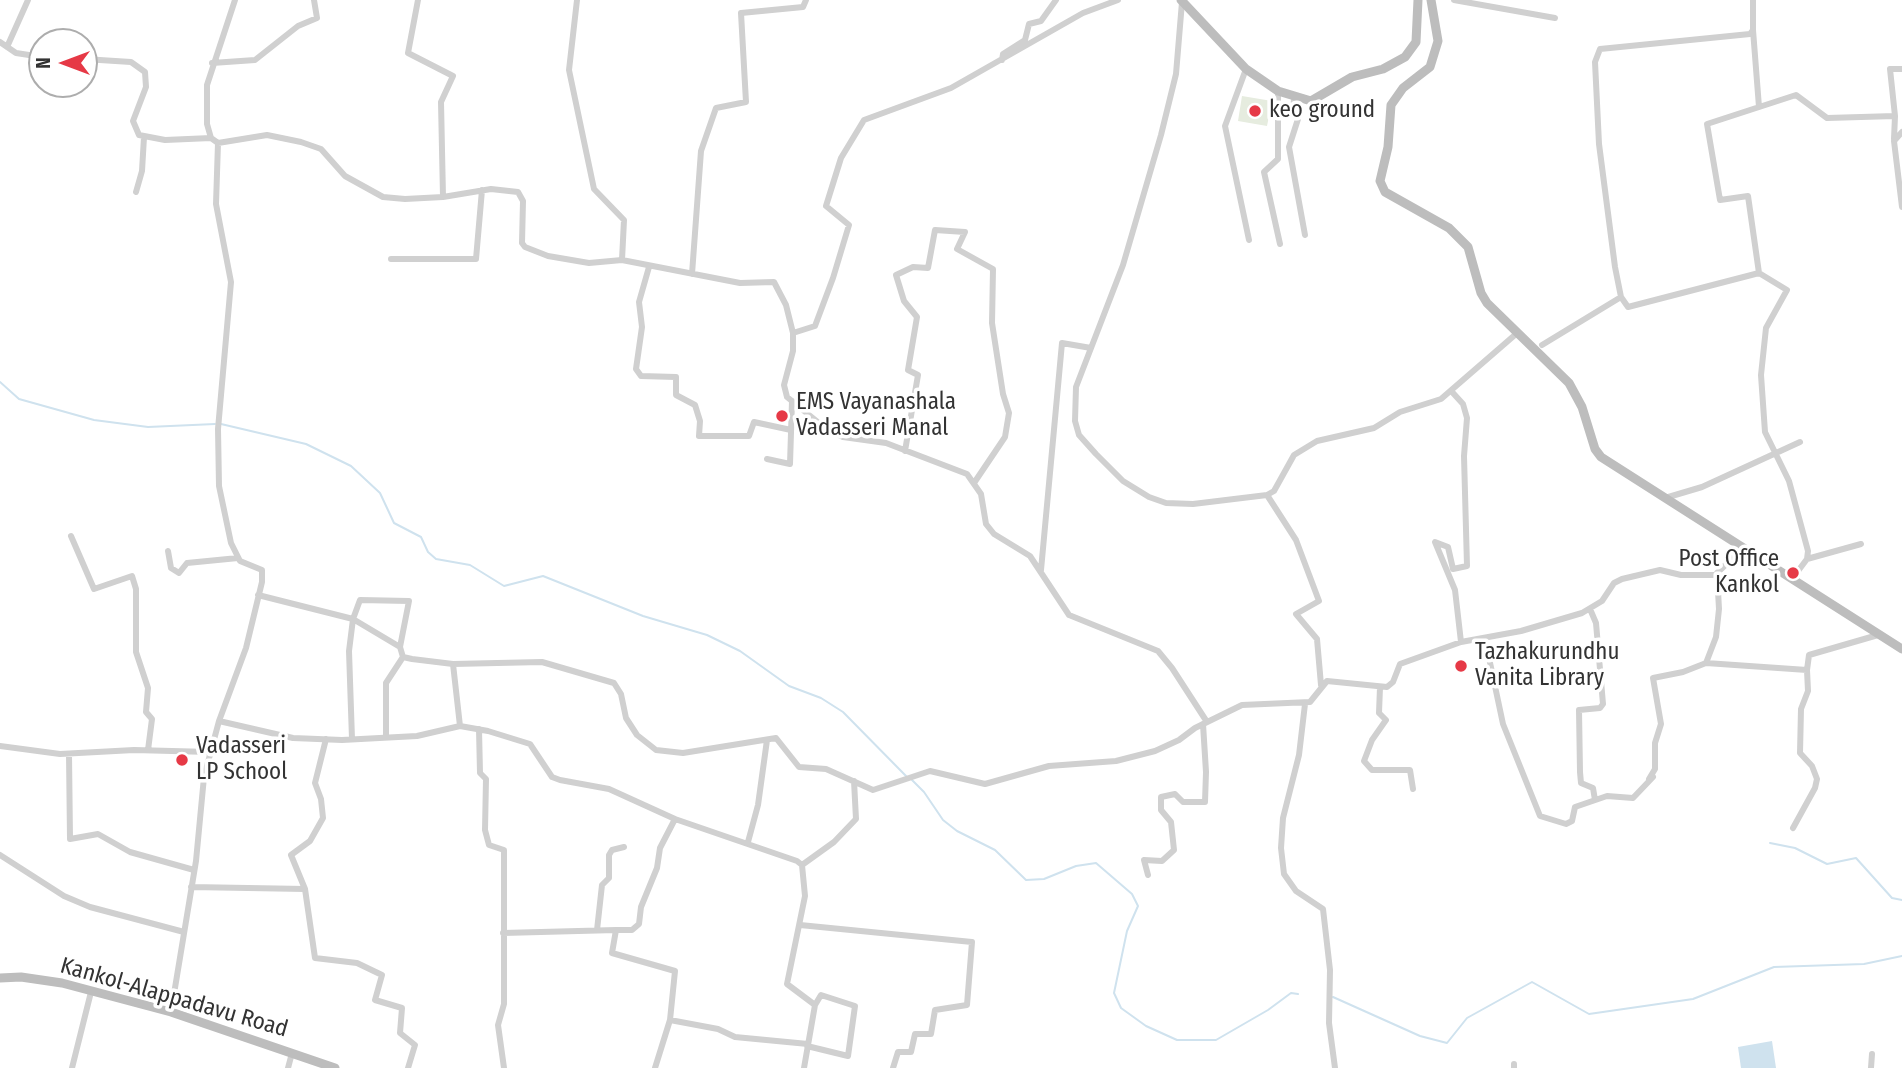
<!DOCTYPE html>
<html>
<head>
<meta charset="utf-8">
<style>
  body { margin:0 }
  #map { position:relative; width:1902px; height:1068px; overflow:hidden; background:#fff; font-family:"Fira Sans Condensed",sans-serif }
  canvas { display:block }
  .north { position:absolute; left:28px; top:28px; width:70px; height:70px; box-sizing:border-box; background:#fff; border:2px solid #adadad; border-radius:50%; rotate:270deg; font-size:19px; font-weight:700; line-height:28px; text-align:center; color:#333 }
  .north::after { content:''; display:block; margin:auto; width:24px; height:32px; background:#e63946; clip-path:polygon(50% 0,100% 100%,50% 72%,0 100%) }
</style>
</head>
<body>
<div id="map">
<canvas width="1902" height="1068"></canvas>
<div class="north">N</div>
</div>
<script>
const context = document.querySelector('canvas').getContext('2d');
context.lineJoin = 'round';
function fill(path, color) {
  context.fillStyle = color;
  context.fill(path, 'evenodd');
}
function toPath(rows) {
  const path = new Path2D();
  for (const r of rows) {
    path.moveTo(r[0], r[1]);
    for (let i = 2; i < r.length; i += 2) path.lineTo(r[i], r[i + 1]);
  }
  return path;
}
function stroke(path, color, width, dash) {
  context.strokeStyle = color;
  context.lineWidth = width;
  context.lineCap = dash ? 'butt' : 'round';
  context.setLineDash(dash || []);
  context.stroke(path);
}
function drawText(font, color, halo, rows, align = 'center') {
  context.font = font + ' "Fira Sans Condensed",sans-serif';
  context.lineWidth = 7;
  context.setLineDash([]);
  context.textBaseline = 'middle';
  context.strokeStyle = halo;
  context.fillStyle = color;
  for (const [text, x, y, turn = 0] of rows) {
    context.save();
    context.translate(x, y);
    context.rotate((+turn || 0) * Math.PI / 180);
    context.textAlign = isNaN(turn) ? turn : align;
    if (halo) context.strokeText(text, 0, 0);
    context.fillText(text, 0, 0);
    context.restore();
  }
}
const green = toPath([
  [1242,96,1272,101,1267,126,1238,121]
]);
const water = toPath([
  [1772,1041,1776,1068,1741,1068,1738,1047]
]);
const stream = toPath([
  [0,382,19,399,94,420,148,427,215,424],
  [221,424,306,444,351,466,380,493,394,523,421,537,428,552,436,559,470,565,504,586,543,576,643,616,707,635,740,651,789,686,821,698,843,712,907,777],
  [912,780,924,792,943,820,957,831,995,850,1026,880,1044,879,1076,866,1096,863,1132,894,1138,906,1127,931,1114,993,1121,1008,1146,1026,1177,1040,1216,1040,1268,1010,1291,993,1298,994],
  [1770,843,1795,848,1827,864,1856,858,1892,898,1902,900],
  [1333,997,1420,1036,1447,1043,1467,1018,1532,982,1589,1014,1693,999,1774,967,1864,964,1902,956]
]);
const street = toPath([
  [418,0,408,53,453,76,441,102,443,197],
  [577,0,569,70,594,189,624,220,622,260],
  [1454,0,1555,18],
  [1753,0,1753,30,1750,34,1600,49,1595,62,1599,144,1615,267,1621,297,1628,307,1759,273,1787,290,1766,328,1761,375,1765,432,1789,481,1808,551,1807,559,1792,579],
  [1182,2,1176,74,1161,135,1123,265,1076,387,1075,421,1079,435,1096,454,1123,481,1149,497,1166,503,1193,504,1267,495,1274,491,1294,455,1317,441,1374,428,1400,412,1441,399,1516,334],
  [1753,30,1759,107],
  [0,42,16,53,42,57],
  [7,47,28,0],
  [84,59,131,62,145,72,146,87,133,121,139,135,165,140,211,138],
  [1002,60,1003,54,1025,40,1029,24,1041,21,1056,0],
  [212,63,255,60,298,26,317,18,314,0],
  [1246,69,1225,126,1249,240],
  [1278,91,1278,159,1264,172,1280,244],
  [1294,99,1293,108,1298,119,1289,147,1305,235],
  [1902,132,1894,141,1902,207],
  [1894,139,1895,116],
  [218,143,267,135,301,142,321,149,345,176,383,197,405,199,443,197,491,189,518,192,523,201,522,243,525,247,548,256,589,263,622,260,740,283,774,282,786,305,793,333,793,351,784,385,787,397,825,428,843,437,886,443,967,474,981,494,986,524,994,534,1030,556,1069,615,1158,651,1172,668,1207,722],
  [136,192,142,171,144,137],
  [391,259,476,259,482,190],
  [649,267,639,302,642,327,636,369,641,376,676,377,676,395,695,405,700,421,699,436,749,436,754,422,791,430],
  [1759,273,1748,196,1720,200,1707,124,1796,95,1827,118,1895,116,1890,69,1902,69],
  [692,274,701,151,716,108,746,102,741,13,803,7,806,0],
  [793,333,815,326,833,278,849,225,826,206,841,158,864,120,951,88,1083,13,1118,0],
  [1542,345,1621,297],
  [1453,393,1463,404,1467,418,1464,456,1467,566,1453,569,1448,547,1435,542,1455,590,1461,642],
  [905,451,918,375,908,370,917,317,904,301,896,275,913,267,928,268,935,230,965,232,957,249,993,269,992,323,1003,394,1009,413,1005,437,974,483],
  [767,459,790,464,792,401],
  [1267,495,1296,540,1319,601,1296,614,1317,639,1321,685],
  [1665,498,1702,487,1800,442],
  [71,536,94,589,132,576,136,589,136,652,148,688,146,712,152,719,148,750],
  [168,551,171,568,179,573,187,563,238,558],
  [1807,559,1861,544],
  [1041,570,1062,343,1091,348],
  [258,595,353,619,400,647,403,657,412,659,453,664,542,662,614,683,621,694,626,718,637,735,656,750,683,753,776,738,799,767,826,769,873,790,930,771,985,784,1049,766,1116,761,1155,751,1179,740,1195,728,1242,705,1310,702,1327,681,1387,687,1393,682,1400,664,1461,642,1521,631,1582,613,1602,601,1614,583,1622,579,1660,570,1681,575,1716,575],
  [1590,609,1596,623,1603,704,1600,708,1579,710,1580,772,1581,783,1593,788,1595,800],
  [1485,639,1503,724,1540,816,1566,824,1572,821,1575,807,1607,796,1633,798,1653,777],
  [1706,663,1807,670,1809,655,1878,635],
  [453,664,460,726],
  [1380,687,1379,713,1386,720,1372,740,1364,761,1372,770,1410,770,1413,789],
  [1305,704,1299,755,1283,818,1281,848,1284,874,1296,891,1323,909,1330,970,1329,1023,1335,1068],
  [219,721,293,738,342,740,417,736,460,726,488,731,530,744,552,777,560,780,609,789,675,819,797,861,802,865,805,896,787,984,815,1005,804,1068],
  [479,729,480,773,486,779,485,830,489,845,504,850,504,1004,498,1025,504,1068],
  [386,737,386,683,403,657],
  [352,739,349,651,353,619,360,600,409,601,400,647],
  [0,746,60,754,134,750,210,752],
  [69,754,70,839,98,834,130,852,194,870],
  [1649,779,1655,769,1655,743,1661,724,1653,678,1683,672,1706,663,1716,637,1719,609,1717,573,1743,548],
  [1793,828,1815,788,1817,779,1812,766,1800,753,1801,709,1808,691,1807,670],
  [748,842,758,805,767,740],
  [0,855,64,896,90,907,184,932],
  [802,865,834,842,856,819,854,781],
  [1148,875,1144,860,1162,861,1174,850,1171,822,1161,810,1161,797,1175,794,1183,802,1205,802,1206,772,1203,724],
  [191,887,305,889,315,958,357,963,382,975,375,1000,402,1008,400,1033,415,1045,408,1068],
  [305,889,291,855,310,841,323,818,321,799,315,783,326,739],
  [800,925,972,942,967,1005,935,1010,931,1034,915,1034,911,1052,898,1052,893,1068],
  [597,930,602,885,609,878,609,855,612,850,624,847],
  [503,933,616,930],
  [171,1012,196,861,204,777,219,721,246,648,262,582,262,570,240,561,231,543,219,486,218,429,231,282,216,204,218,143,211,138,207,124,207,85,235,0],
  [670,1020,675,971,612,953,616,930,632,930,639,924,641,907,657,868,660,848,675,819],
  [807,1046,848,1056,855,1006,821,995,815,1005],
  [72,1068,91,992],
  [288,1068,292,1053],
  [655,1068,670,1020,718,1029,735,1037,808,1044],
  [1514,1068,1514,1064],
  [1871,1068,1872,1054]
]);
const secondary = toPath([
  [1181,0,1246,69,1278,91,1311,101,1352,77,1383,69,1405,57,1416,42,1418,0],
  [1431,0,1438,41,1430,67,1403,88,1391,105,1388,147,1380,181,1385,192,1449,228,1468,247,1481,293,1487,303,1569,383,1582,407,1595,449,1601,457,1902,649],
  [0,978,21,977,62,983,171,1012,335,1068]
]);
const markers = [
  [1255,111,7,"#e63946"],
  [782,416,7,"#e63946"],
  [1793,573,7,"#e63946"],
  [1461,666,7,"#e63946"],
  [182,760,7,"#e63946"]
];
const poiNames = [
  ["keo ground",1269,111],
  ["EMS Vayanashala",796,403],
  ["Vadasseri Manal",796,429],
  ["Post Office",1779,560,"right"],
  ["Kankol",1779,586,"right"],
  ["Tazhakurundhu",1475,653],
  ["Vanita Library",1475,679],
  ["Vadasseri",196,747],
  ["LP School",196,773]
];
const streetNames = [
  ["Kankol-Alappadavu Road",174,998,16]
];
fill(green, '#e6ecdf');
fill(water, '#cfe2ee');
stroke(stream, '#cfe2ee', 2);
stroke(street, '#d0d0d0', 6);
stroke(secondary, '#bdbdbd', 9);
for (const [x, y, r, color] of markers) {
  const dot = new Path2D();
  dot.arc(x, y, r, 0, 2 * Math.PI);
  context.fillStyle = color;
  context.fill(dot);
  stroke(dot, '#fff', 2.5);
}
drawText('23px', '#333', '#fff', poiNames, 'left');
drawText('23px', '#333', '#fff', streetNames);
</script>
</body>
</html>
